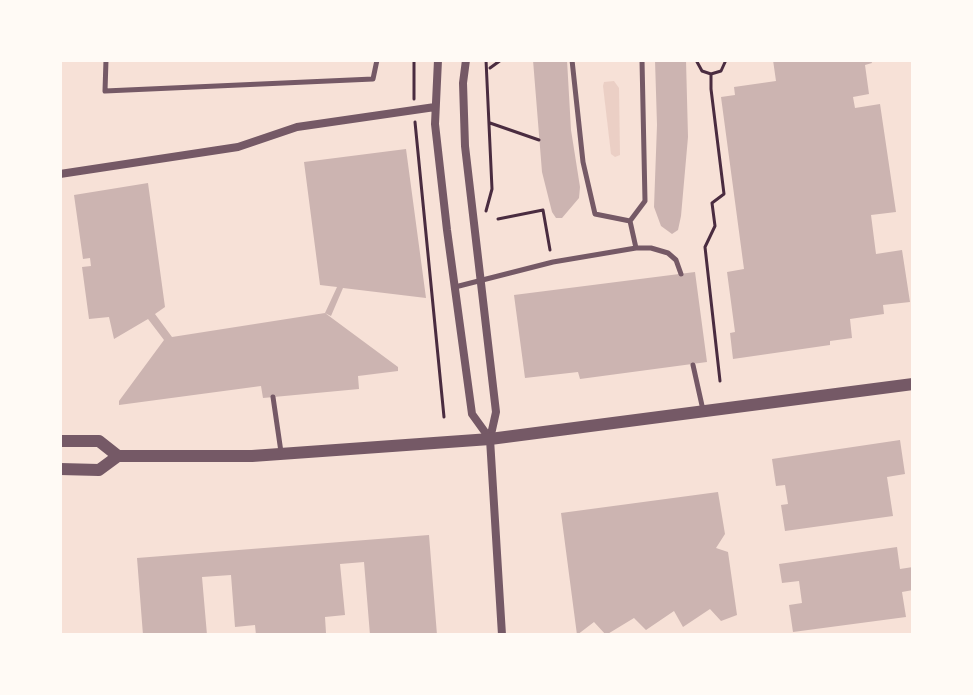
<!DOCTYPE html>
<html>
<head>
<meta charset="utf-8">
<style>
  body { margin:0 }
  #map { position:relative; width:973px; height:695px; overflow:hidden; background:#f7e1d7; font-family:"Nunito Sans",sans-serif }
  canvas { display:block }
  .frame { position:absolute; inset:0; border:62px solid #fffaf5; pointer-events:none }
</style>
</head>
<body>
<div id="map">
<canvas width="973" height="695"></canvas>
<div class="frame"></div>
</div>
<script>
const context = document.querySelector('canvas').getContext('2d');
context.lineJoin = 'round';
function fill(path, color) {
  context.fillStyle = color;
  context.fill(path, 'evenodd');
}
function toPath(rows) {
  const path = new Path2D();
  for (const r of rows) {
    path.moveTo(r[0], r[1]);
    for (let i = 2; i < r.length; i += 2) path.lineTo(r[i], r[i + 1]);
  }
  return path;
}
function stroke(path, color, width, dash) {
  context.strokeStyle = color;
  context.lineWidth = width;
  context.lineCap = dash ? 'butt' : 'round';
  context.setLineDash(dash || []);
  context.stroke(path);
}
const green = toPath([
  [614,81,619,88,620,155,615,157,611,154,603,86,604,82]
]);
const building = toPath([
  [533,60,567,60,571,130,580,187,579,198,562,218,556,218,552,212,542,172],
  [655,60,686,60,688,137,681,216,678,230,672,234,661,226,654,207,657,125],
  [773,60,871,60,872,63,865,65,869,94,853,97,855,108,880,104,896,212,871,215,876,254,902,250,910,302,883,305,884,314,850,319,852,338,830,341,830,345,733,359,730,333,735,332,727,272,744,269,721,97,735,95,734,87,776,81],
  [406,149,426,298,343,288,331,316,325,313,337,287,320,285,304,162],
  [148,183,165,307,155,314,172,337,325,313,398,367,398,371,358,376,359,389,263,398,261,386,119,405,119,401,164,340,148,319,114,339,109,317,89,319,82,267,91,266,90,258,83,259,74,195],
  [695,272,707,362,580,379,578,372,525,378,514,295],
  [900,440,905,474,887,477,893,516,785,531,781,505,788,504,785,485,776,486,772,459],
  [718,492,725,534,716,548,728,552,737,615,721,621,710,609,683,627,674,611,646,630,634,618,606,635,594,622,577,635,561,513],
  [429,535,437,635,370,635,364,562,340,564,345,615,325,617,326,633,256,635,255,625,235,627,231,575,202,577,207,635,143,635,137,558],
  [897,547,900,569,913,567,913,590,902,592,906,617,793,632,789,605,802,603,799,581,782,583,779,564]
]);
const path = toPath([
  [486,60,492,189,486,211],
  [696,60,702,71,711,74,721,71,726,60],
  [490,68,501,60],
  [711,74,711,89,724,194,712,203,715,226,705,247,720,381],
  [414,99,414,60],
  [415,122,444,417],
  [490,123,539,140],
  [498,219,543,210,550,250]
]);
const service = toPath([
  [106,60,105,91,373,79,377,60],
  [572,60,583,162,595,214,630,221],
  [630,221,645,201,642,60],
  [636,248,651,248,668,253,676,260,681,274],
  [455,287,553,262,636,248,630,221],
  [693,365,703,410],
  [273,397,281,452]
]);
const minor = toPath([
  [438,60,435,124,447,230,472,414,490,439],
  [466,60,463,83,465,146,496,412,490,439,502,635],
  [60,174,238,147,297,127,435,107]
]);
const tertiary = toPath([
  [60,441,99,441,118,456],
  [60,469,99,470,118,456,252,456,490,439,913,384]
]);
fill(green, '#ebcfc5');
fill(building, '#ccb4b1');
stroke(path, '#4a2c40', 3);
stroke(service, '#755966', 5);
stroke(minor, '#755966', 8);
stroke(tertiary, '#755966', 12);
</script>
</body>
</html>
